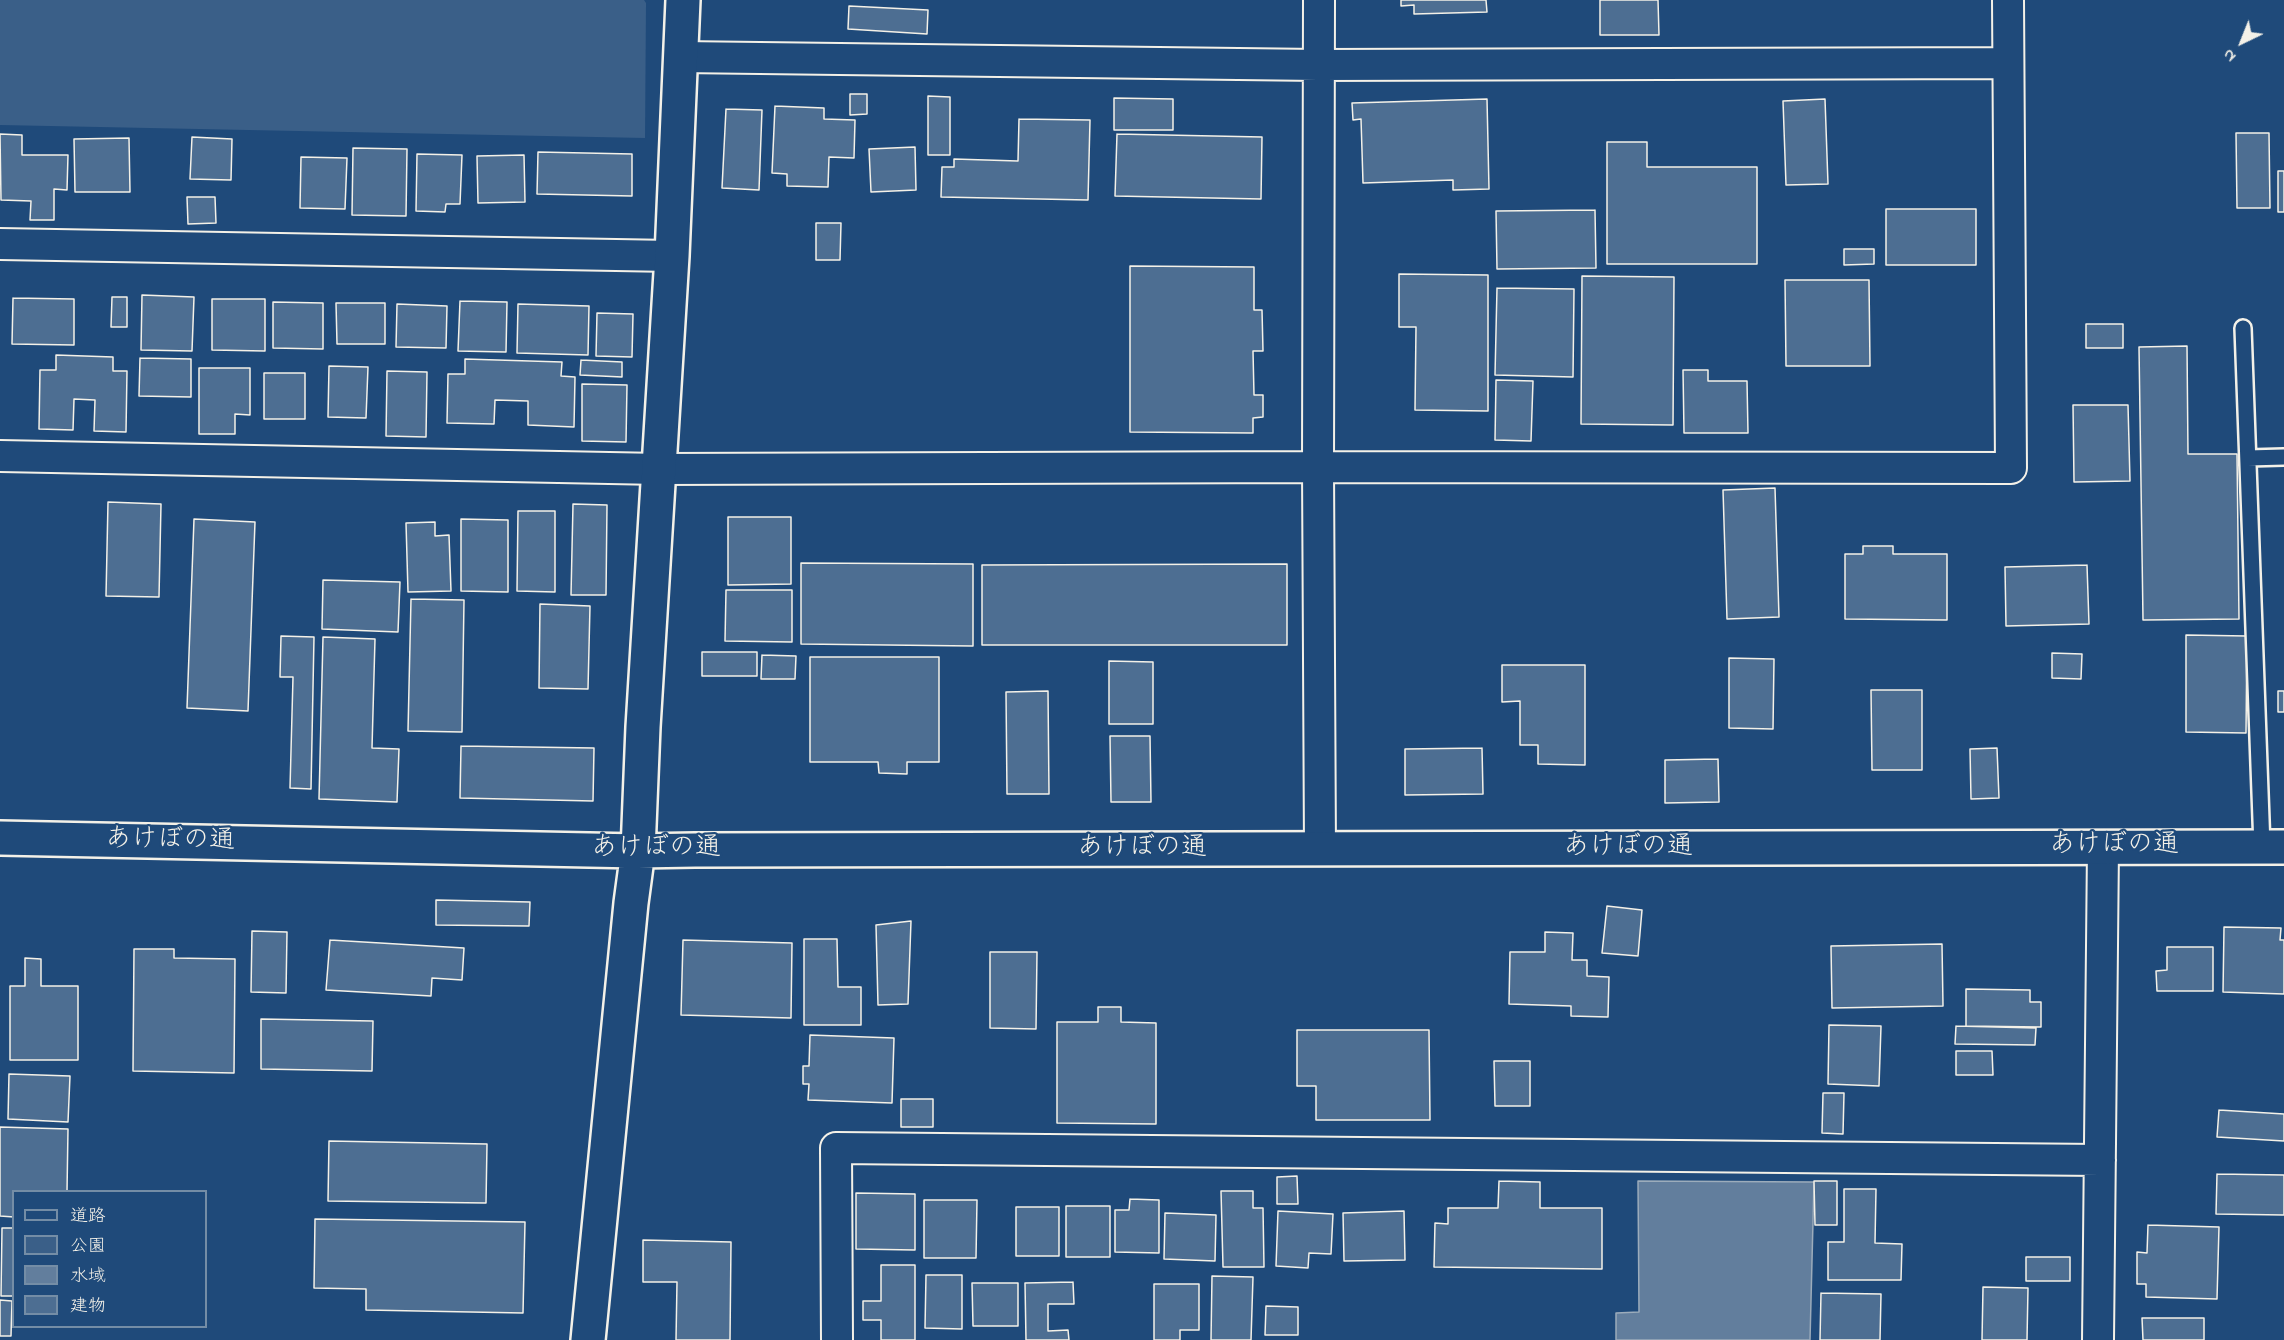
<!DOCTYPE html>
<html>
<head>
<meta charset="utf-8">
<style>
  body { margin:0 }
  #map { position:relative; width:2284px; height:1340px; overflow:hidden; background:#1f4a7a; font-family:"Indie Flower","Klee One",sans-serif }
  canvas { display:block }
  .legend { position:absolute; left:12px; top:1190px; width:195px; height:138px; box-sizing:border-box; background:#1f4a7a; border:2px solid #748da6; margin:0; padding:8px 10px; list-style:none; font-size:18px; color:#f4f1e8 }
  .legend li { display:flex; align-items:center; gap:12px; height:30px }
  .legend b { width:30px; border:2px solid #748da6 }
  .north { position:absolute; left:2212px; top:12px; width:60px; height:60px; -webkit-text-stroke:4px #1f4a7a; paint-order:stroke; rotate:223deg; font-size:16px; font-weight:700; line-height:24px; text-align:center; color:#f4f1e8 }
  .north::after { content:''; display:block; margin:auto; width:21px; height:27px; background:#f4f1e8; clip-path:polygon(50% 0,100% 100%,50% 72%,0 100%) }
</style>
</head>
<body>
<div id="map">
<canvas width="2284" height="1340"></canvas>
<ul class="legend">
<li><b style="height:8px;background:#1f4a7a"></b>道路</li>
<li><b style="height:16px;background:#3a5f88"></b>公園</li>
<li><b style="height:16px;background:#627e9d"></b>水域</li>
<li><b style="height:16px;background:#4d6e92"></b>建物</li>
</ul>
<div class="north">N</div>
</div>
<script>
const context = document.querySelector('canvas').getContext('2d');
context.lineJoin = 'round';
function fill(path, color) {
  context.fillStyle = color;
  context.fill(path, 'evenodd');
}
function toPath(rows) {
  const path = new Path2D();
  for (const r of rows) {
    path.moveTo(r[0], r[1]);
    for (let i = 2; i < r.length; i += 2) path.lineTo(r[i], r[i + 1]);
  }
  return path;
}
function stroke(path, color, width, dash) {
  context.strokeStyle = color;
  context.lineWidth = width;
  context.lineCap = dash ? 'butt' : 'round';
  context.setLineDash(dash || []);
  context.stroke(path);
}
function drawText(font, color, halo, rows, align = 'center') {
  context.font = font + ' "Indie Flower","Klee One",sans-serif';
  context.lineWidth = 4.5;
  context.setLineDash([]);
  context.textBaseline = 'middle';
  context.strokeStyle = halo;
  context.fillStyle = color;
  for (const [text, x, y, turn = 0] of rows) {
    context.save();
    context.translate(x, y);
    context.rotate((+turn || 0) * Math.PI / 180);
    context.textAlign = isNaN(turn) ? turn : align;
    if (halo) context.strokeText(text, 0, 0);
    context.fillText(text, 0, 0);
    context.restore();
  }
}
const green = toPath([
  [0,0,644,0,646,3,645,138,0,125]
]);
const water = toPath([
  [1638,1181,1814,1182,1810,1340,1616,1340,1616,1313,1639,1312,1638,1181]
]);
const building = toPath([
  [1401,0,1486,0,1487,12,1414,14,1414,5,1401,6,1401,0],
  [1600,0,1658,0,1659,35,1600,35,1600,0],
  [849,6,928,10,927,34,848,29,849,6],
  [850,94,867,94,867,114,850,115,850,94],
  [928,96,950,97,950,155,928,155,928,96],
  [1114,98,1173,99,1173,130,1114,130,1114,98],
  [1487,99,1489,189,1453,190,1453,180,1363,183,1361,119,1353,120,1352,103,1487,99],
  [1825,99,1828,184,1786,185,1783,101,1825,99],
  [775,106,824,108,824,119,855,120,854,158,829,157,828,187,787,186,787,174,772,173,775,106],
  [726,109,762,110,759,190,722,188,726,109],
  [1019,119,1090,120,1088,200,941,197,942,167,954,167,954,159,1018,161,1019,119],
  [2236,133,2269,133,2270,208,2237,208,2236,133],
  [0,134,22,135,22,155,68,155,67,190,54,189,54,220,30,220,31,201,1,200,0,134],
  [1117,134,1262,137,1261,199,1115,196,1117,134],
  [192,137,232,139,231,180,190,179,192,137],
  [129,138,130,192,75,192,74,139,129,138],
  [1607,142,1647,142,1647,167,1757,167,1757,264,1607,264,1607,142],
  [915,147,916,190,871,192,869,149,915,147],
  [353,148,407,149,406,216,352,215,353,148],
  [538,152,632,154,632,196,537,194,538,152],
  [417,154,462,155,460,204,446,204,445,212,416,211,417,154],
  [524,155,525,202,478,203,477,156,524,155],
  [301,157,347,158,345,209,300,208,301,157],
  [2278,171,2284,171,2284,212,2278,212,2278,171],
  [187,197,215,197,216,223,188,224,187,197],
  [1886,209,1976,209,1976,265,1886,265,1886,209],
  [1595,210,1596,268,1497,269,1496,211,1595,210],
  [816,223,841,223,840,260,816,260,816,223],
  [1844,249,1874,249,1874,264,1844,265,1844,249],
  [1130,266,1254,267,1254,310,1262,310,1263,351,1253,351,1254,395,1263,395,1263,417,1253,418,1253,433,1130,432,1130,266],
  [1399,274,1488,275,1488,411,1415,410,1416,327,1399,327,1399,274],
  [1582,276,1674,277,1673,425,1581,424,1582,276],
  [1785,280,1869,280,1870,366,1786,366,1785,280],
  [1497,288,1574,289,1573,377,1495,375,1497,288],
  [142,295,194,297,192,351,141,350,142,295],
  [112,297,127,297,127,327,111,327,112,297],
  [13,298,74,299,74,345,12,344,13,298],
  [212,299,265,299,265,351,212,350,212,299],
  [460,301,507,302,506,352,458,351,460,301],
  [273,302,323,303,323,349,273,348,273,302],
  [336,303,385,303,385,344,337,344,336,303],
  [397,304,447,306,446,348,396,347,397,304],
  [518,304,589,306,588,355,517,353,518,304],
  [597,313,633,314,632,357,596,356,597,313],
  [2086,324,2123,324,2123,348,2086,348,2086,324],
  [2187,346,2188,454,2237,454,2239,619,2143,620,2139,347,2187,346],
  [56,355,113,357,113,371,127,371,126,432,94,431,95,400,74,399,73,430,39,429,40,370,56,370,56,355],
  [140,358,191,359,191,397,139,396,140,358],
  [465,359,562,362,561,376,575,377,574,427,528,425,528,401,495,400,494,424,447,423,448,374,465,374,465,359],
  [581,360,622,362,622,377,580,375,581,360],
  [329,366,368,367,366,418,328,417,329,366],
  [199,368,250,368,250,415,235,414,235,434,199,434,199,368],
  [1683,370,1708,370,1708,381,1747,381,1748,433,1684,433,1683,370],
  [387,371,427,372,426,437,386,436,387,371],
  [264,373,305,373,305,419,264,419,264,373],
  [1496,380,1533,381,1531,441,1495,440,1496,380],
  [582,384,627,385,626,442,582,441,582,384],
  [2073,405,2128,405,2130,481,2074,482,2073,405],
  [1775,488,1779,617,1727,619,1723,490,1775,488],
  [108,502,161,504,159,597,106,596,108,502],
  [573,504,607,505,606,595,571,595,573,504],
  [518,511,555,511,555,592,517,591,518,511],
  [728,517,791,517,791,584,728,585,728,517],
  [194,519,255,522,248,711,187,708,194,519],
  [461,519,508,520,508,592,461,591,461,519],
  [435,522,435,536,449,535,451,591,408,592,406,523,435,522],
  [1863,546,1893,546,1893,554,1947,554,1947,620,1845,619,1845,554,1863,554,1863,546],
  [801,563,973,564,973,646,801,644,801,563],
  [1287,564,1287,645,982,645,982,565,1287,564],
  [2087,565,2089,624,2006,626,2005,567,2087,565],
  [323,580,400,582,398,632,322,629,323,580],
  [726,590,792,590,792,642,725,641,726,590],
  [411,599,464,600,462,732,408,731,411,599],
  [540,604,590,606,588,689,539,688,540,604],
  [2186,635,2247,636,2246,733,2186,732,2186,635],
  [281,636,314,637,311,789,290,788,293,677,280,677,281,636],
  [323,637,375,639,372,748,399,749,397,802,319,799,323,637],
  [702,652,757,652,757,676,702,676,702,652],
  [2052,653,2082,654,2081,679,2052,678,2052,653],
  [762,655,796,656,795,679,761,679,762,655],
  [810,657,939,657,939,762,907,762,907,774,879,773,878,762,810,762,810,657],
  [1729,658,1774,659,1773,729,1729,728,1729,658],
  [1109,661,1153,662,1153,724,1109,724,1109,661],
  [1502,665,1585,665,1585,765,1538,764,1538,745,1520,745,1520,701,1502,702,1502,665],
  [1871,690,1922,690,1922,770,1872,770,1871,690],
  [1048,691,1049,794,1007,794,1006,692,1048,691],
  [2278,691,2284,691,2284,712,2278,712,2278,691],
  [1110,736,1150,736,1151,802,1111,802,1110,736],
  [461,746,594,748,593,801,460,798,461,746],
  [1482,748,1483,794,1405,795,1405,749,1482,748],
  [1997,748,1999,798,1971,799,1970,749,1997,748],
  [1718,759,1719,802,1665,803,1665,760,1718,759],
  [436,900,530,902,529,926,436,925,436,900],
  [1607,906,1642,910,1638,956,1602,953,1607,906],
  [911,921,908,1004,878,1005,876,925,911,921],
  [2224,927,2281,928,2280,940,2284,940,2284,994,2223,992,2224,927],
  [252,931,287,932,286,993,251,992,252,931],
  [1545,932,1573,933,1572,960,1587,960,1587,976,1609,977,1608,1017,1571,1016,1571,1006,1509,1004,1510,952,1545,952,1545,932],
  [804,939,837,939,838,987,861,987,861,1025,804,1025,804,939],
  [330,940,464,948,462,980,432,978,431,996,326,990,330,940],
  [683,940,792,943,791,1018,681,1015,683,940],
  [1942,944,1943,1006,1832,1008,1831,946,1942,944],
  [2167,947,2213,947,2213,991,2157,991,2156,971,2167,970,2167,947],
  [134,949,174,949,174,958,235,959,234,1073,133,1071,134,949],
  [990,952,1037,952,1036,1029,990,1028,990,952],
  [25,958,41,959,41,986,78,986,78,1060,10,1060,10,986,25,986,25,958],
  [1966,989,2030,990,2030,1002,2041,1002,2041,1027,1966,1026,1966,989],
  [1098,1007,1121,1007,1121,1022,1156,1023,1156,1124,1057,1123,1057,1022,1098,1022,1098,1007],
  [261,1019,373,1021,372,1071,261,1069,261,1019],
  [1829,1025,1881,1026,1879,1086,1828,1084,1829,1025],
  [1956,1026,2036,1028,2035,1045,1955,1044,1956,1026],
  [1297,1030,1429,1030,1430,1120,1316,1120,1316,1086,1297,1086,1297,1030],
  [810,1035,894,1038,892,1103,808,1100,809,1084,803,1084,803,1066,809,1066,810,1035],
  [1956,1051,1992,1051,1993,1075,1956,1075,1956,1051],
  [1494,1061,1530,1061,1530,1106,1495,1106,1494,1061],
  [9,1074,70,1076,68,1122,8,1119,9,1074],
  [1823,1093,1844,1093,1843,1134,1822,1133,1823,1093],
  [901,1099,933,1099,933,1127,901,1127,901,1099],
  [2219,1110,2284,1114,2284,1141,2217,1137,2219,1110],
  [0,1127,68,1129,67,1192,14,1192,14,1217,0,1216,0,1127],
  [329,1141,487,1144,486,1203,328,1201,329,1141],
  [2217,1174,2284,1175,2284,1215,2216,1214,2217,1174],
  [1297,1176,1298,1204,1277,1204,1277,1177,1297,1176],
  [1499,1181,1540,1182,1540,1208,1602,1208,1602,1269,1434,1267,1435,1223,1448,1224,1448,1208,1498,1208,1499,1181],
  [1814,1181,1837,1181,1837,1225,1815,1225,1814,1181],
  [1844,1189,1876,1189,1875,1243,1902,1244,1901,1280,1828,1280,1828,1242,1844,1242,1844,1189],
  [1221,1191,1253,1191,1253,1208,1263,1208,1264,1267,1223,1267,1221,1191],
  [856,1193,915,1194,915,1250,856,1249,856,1193],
  [1130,1199,1159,1200,1159,1253,1115,1252,1115,1210,1129,1210,1130,1199],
  [924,1200,977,1200,976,1258,924,1258,924,1200],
  [1066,1206,1110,1206,1110,1257,1066,1257,1066,1206],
  [1016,1207,1059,1207,1059,1256,1016,1256,1016,1207],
  [1278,1211,1333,1214,1331,1254,1309,1253,1308,1268,1276,1266,1278,1211],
  [1404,1211,1405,1260,1344,1261,1343,1213,1404,1211],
  [1165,1213,1216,1215,1215,1261,1164,1259,1165,1213],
  [315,1219,525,1222,523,1313,366,1310,366,1289,314,1288,315,1219],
  [2148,1225,2219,1227,2217,1299,2146,1297,2146,1284,2137,1284,2137,1252,2147,1253,2148,1225],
  [2,1228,14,1228,14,1296,1,1296,2,1228],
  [643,1240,731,1242,730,1340,676,1340,677,1282,643,1282,643,1240],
  [2026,1257,2070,1257,2070,1281,2026,1281,2026,1257],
  [881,1265,915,1265,915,1340,881,1340,881,1320,863,1320,863,1301,881,1301,881,1265],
  [926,1275,962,1275,962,1329,925,1328,926,1275],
  [1212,1276,1253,1277,1251,1340,1211,1340,1212,1276],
  [1073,1282,1074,1304,1048,1304,1048,1331,1068,1330,1069,1340,1026,1340,1025,1283,1073,1282],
  [972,1283,1018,1283,1018,1326,973,1326,972,1283],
  [1154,1284,1199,1284,1199,1330,1180,1330,1180,1340,1154,1340,1154,1284],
  [1983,1287,2028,1288,2027,1340,1982,1340,1983,1287],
  [1821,1293,1881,1294,1880,1340,1820,1340,1821,1293],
  [0,1300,12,1301,11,1336,0,1336,0,1300],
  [1266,1306,1298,1307,1298,1335,1265,1335,1266,1306],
  [2142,1318,2204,1318,2204,1340,2143,1340,2142,1318]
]);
const service = toPath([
  [2243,328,2262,847],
  [2248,458,2284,457]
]);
const minor = toPath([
  [1319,0,1318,467,1320,850],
  [680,57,1318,65,2008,63],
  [0,244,672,256],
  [0,456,660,469,1318,467,2011,468,2008,0],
  [837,1340,836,1148,2100,1160],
  [2098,1340,2103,847]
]);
const tertiary = toPath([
  [0,838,638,851,695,850,2284,847],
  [588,1340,631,903,638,851,643,727,672,256,683,0]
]);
const streetNames = [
  ["あけぼの通",170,842,1],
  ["あけぼの通",2114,847],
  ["あけぼの通",1628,849],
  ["あけぼの通",656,850],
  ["あけぼの通",1142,850]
];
fill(green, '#3a5f88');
fill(water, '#627e9d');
stroke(water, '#9cacbb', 1.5);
fill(building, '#4d6e92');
stroke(building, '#f4f1e8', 1.5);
stroke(service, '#f4f1e8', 20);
stroke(minor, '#f4f1e8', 34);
stroke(tertiary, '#f4f1e8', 38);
stroke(service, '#1f4a7a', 15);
stroke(minor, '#1f4a7a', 30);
stroke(tertiary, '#1f4a7a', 33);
drawText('26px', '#f4f1e8', '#1f4a7a', streetNames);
</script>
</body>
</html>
